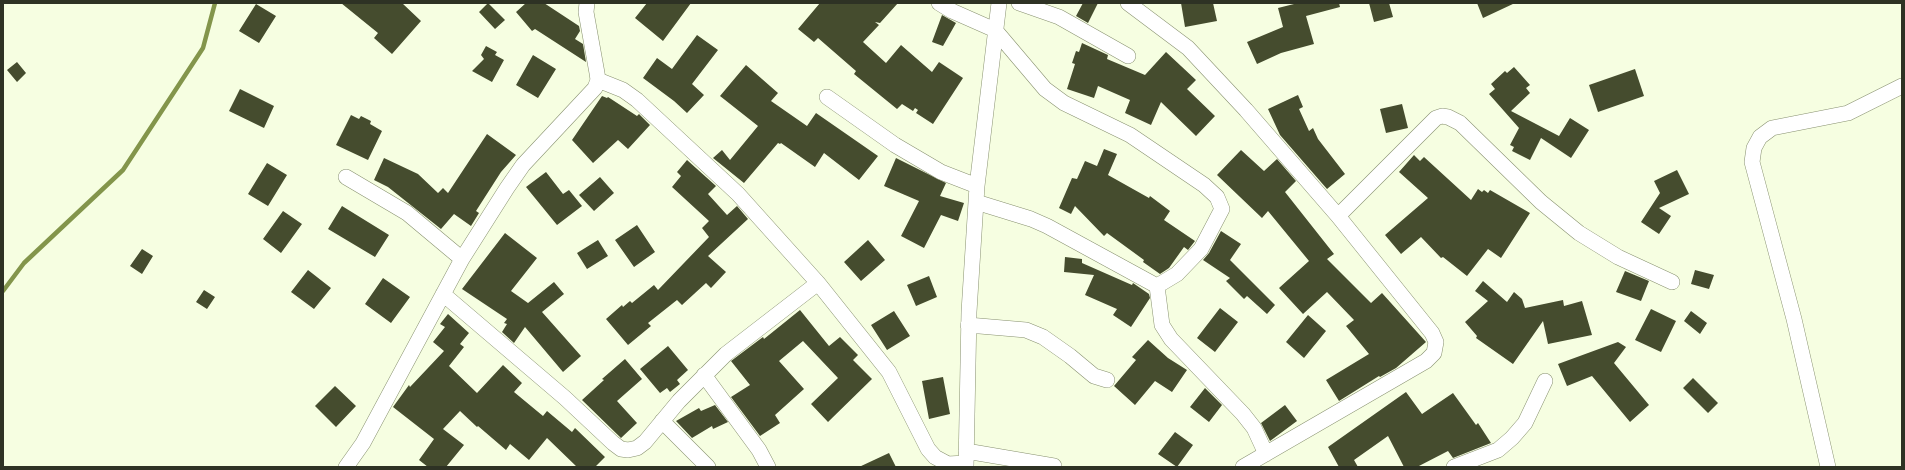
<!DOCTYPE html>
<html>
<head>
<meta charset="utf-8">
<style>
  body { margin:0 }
  #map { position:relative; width:1905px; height:470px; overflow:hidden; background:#f6fee1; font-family:Cabin,sans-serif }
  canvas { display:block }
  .frame { position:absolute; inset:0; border:4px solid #2e3224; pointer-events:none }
</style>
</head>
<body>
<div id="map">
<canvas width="1905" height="470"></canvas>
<div class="frame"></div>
</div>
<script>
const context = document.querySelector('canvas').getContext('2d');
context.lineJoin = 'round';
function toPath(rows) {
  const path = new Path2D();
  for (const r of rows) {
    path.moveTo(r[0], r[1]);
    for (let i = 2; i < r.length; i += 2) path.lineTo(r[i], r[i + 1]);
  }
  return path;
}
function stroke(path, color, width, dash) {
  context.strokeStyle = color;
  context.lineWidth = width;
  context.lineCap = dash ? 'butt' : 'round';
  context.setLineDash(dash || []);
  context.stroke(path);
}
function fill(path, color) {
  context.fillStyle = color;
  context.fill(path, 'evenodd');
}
const stream = toPath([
  [3,291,24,263,123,170,203,48,215,3]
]);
const building = toPath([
  [341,3,402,3,421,21,392,54,374,38,378,33],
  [488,3,505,20,495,29,479,12],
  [526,3,544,3,579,26,580,31,575,39,583,44,586,62,535,29,532,31,516,12],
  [647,3,691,3,663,41,635,18],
  [820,3,898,3,880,23,875,22,879,25,863,42,886,63,901,45,932,72,939,62,963,78,933,124,916,113,918,110,915,108,913,111,902,104,897,109,854,74,856,71,818,38,814,42,798,29],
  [1083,3,1098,3,1088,23,1076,16],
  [1181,3,1213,3,1217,21,1185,27],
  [1298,3,1339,3,1340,7,1306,16,1314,44,1281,53,1257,64,1247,42,1283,27,1278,8],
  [1369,3,1389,3,1393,17,1374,22],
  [1477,3,1515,3,1483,18],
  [256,4,276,16,259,43,239,31],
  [942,15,956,23,943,46,932,42],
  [697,35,718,50,692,84,704,95,687,113,674,101,643,78,657,58,672,69],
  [1082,43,1108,55,1107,59,1145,75,1166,52,1196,80,1187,89,1215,116,1196,136,1161,102,1151,125,1125,113,1130,100,1098,86,1094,98,1067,89,1075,64,1072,63,1076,51,1079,52],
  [486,46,497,52,495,55,504,60,492,82,472,71,484,59,481,55],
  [533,55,556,69,538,98,516,85],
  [17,62,26,73,17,82,7,70],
  [746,65,778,93,771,101,807,126,816,113,878,156,859,180,824,153,815,167,781,143,780,144,778,143,744,183,713,158,722,150,730,160,758,126,720,96],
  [1514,67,1530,85,1526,88,1530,93,1511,111,1559,136,1570,118,1589,130,1571,158,1541,138,1530,160,1512,151,1514,147,1510,145,1519,128,1489,94,1495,89,1491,84,1505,71,1507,73],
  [1635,69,1644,96,1598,112,1589,85],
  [240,89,274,106,264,128,229,111],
  [1298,95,1303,107,1299,109,1309,131,1313,128,1318,139,1345,174,1327,189,1280,135,1268,109],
  [602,96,607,98,608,97,637,116,639,114,650,125,628,149,618,140,593,163,572,140],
  [1402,104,1408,128,1386,133,1380,109],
  [351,115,359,119,361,116,371,121,370,124,382,131,368,160,336,145],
  [487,134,516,155,501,172,476,211,479,213,471,226,454,214,441,229,388,187,374,180,384,158,418,174,438,193,443,188,448,193],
  [1104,149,1117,154,1108,175,1149,198,1150,196,1170,211,1164,220,1195,241,1188,250,1184,247,1169,268,1160,274,1143,262,1144,260,1107,233,1104,236,1075,206,1071,214,1059,208,1072,178,1077,179,1085,161,1097,166],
  [1241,150,1264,171,1277,159,1296,181,1285,192,1334,254,1327,259,1371,303,1382,293,1426,342,1396,368,1380,377,1379,376,1339,401,1326,380,1369,354,1346,326,1354,320,1327,292,1303,314,1279,288,1309,261,1268,211,1262,218,1217,175],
  [1414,155,1420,161,1424,157,1471,200,1478,189,1482,192,1484,190,1488,193,1490,190,1530,213,1501,258,1488,249,1467,276,1443,257,1441,258,1421,237,1401,254,1385,235,1428,198,1399,172],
  [896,158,946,183,940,196,964,203,958,221,941,215,924,248,901,236,919,201,884,186],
  [687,160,716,186,708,194,727,215,737,206,748,219,708,256,726,272,711,288,706,283,682,305,677,300,648,323,651,326,628,345,606,319,622,305,623,307,630,301,632,303,654,285,658,290,709,237,702,228,709,221,672,187,681,176,677,172],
  [267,163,287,175,268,206,248,194],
  [1677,170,1689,194,1659,208,1671,216,1659,234,1641,222,1660,193,1654,181],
  [546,172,563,194,569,190,582,206,557,225,526,187],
  [600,177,614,193,594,211,579,195],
  [342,206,389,235,375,257,328,229],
  [283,211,302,224,281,253,263,239],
  [637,225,655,252,634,267,615,240],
  [1221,231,1241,244,1230,260,1275,305,1267,314,1247,296,1244,299,1226,281,1230,278,1203,260,1209,253],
  [505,233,537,258,511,291,528,303,554,282,564,294,542,312,581,356,563,372,525,327,514,343,502,332,507,324,504,323,507,319,462,289],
  [598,240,608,256,587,269,577,253],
  [868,240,885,260,861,281,844,262],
  [142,249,153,256,142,274,130,266],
  [1065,257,1082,259,1082,263,1132,285,1133,283,1149,294,1150,298,1131,327,1113,315,1117,309,1085,295,1094,275,1064,272],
  [308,270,331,288,314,309,291,292],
  [1695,270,1714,275,1709,289,1691,284],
  [1625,271,1649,281,1641,301,1616,292],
  [929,276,937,297,916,306,907,285],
  [383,278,410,297,391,323,365,304],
  [1483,281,1507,302,1514,292,1522,299,1525,308,1563,300,1564,306,1582,301,1592,335,1548,344,1543,321,1513,364,1476,338,1477,336,1465,322,1488,301,1475,291],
  [204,290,215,297,207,309,196,302],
  [1220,308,1238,322,1215,352,1197,338],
  [1651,309,1676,321,1661,352,1635,340],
  [800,310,829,346,840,337,858,355,853,360,872,379,828,422,811,404,838,378,803,341,779,361,804,389,775,415,780,423,760,436,731,397,750,385,731,361,763,337,764,339],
  [894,311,910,336,887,350,871,325],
  [1691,311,1707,323,1700,334,1684,321],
  [448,314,469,333,460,344,464,347,449,366,477,393,503,365,522,383,514,392,543,416,547,411,572,432,575,428,605,457,595,467,577,467,547,438,529,460,510,444,506,450,478,426,477,427,460,411,443,429,464,445,446,467,428,467,419,460,434,439,393,407,409,385,410,387,444,351,433,342,445,327,440,324],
  [1308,315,1326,331,1304,358,1286,342],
  [1148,340,1168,358,1187,370,1172,392,1155,381,1135,405,1114,386,1136,360,1132,357],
  [1618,342,1626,347,1614,363,1649,405,1630,422,1592,376,1567,386,1558,364],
  [668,346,688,370,677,380,680,384,670,392,667,388,660,393,640,369],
  [625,359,642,379,617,401,637,423,621,438,582,400,604,380,602,379],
  [943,377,950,414,929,419,922,381],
  [1693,378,1718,403,1708,413,1683,388],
  [335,386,356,406,336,427,315,406],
  [1205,388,1222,405,1209,422,1190,407],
  [1406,392,1422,414,1453,393,1476,425,1478,423,1491,443,1453,458,1448,451,1417,467,1404,467,1388,436,1354,460,1358,467,1339,467,1328,447],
  [715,405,728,422,713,429,712,426,692,438,676,421,699,408,701,411],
  [1285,405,1297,421,1270,441,1261,423],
  [1175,432,1193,445,1177,467,1158,454],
  [889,453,896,467,859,467]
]);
const minor = toPath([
  [939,3,952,11,995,30,1045,89,1064,103,1130,135,1204,185,1217,197,1222,209,1201,249,1177,274,1157,286],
  [1019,3,1059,17,1128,56],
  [1128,3,1188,48,1246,110,1338,216,1432,333,1436,342,1434,353,1426,361,1243,467],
  [598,80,623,90,637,100,738,194,818,283,889,372,928,449,935,457,948,464,966,463],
  [827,97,895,145,941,172,977,186],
  [346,177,407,213,462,259],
  [976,202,1031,219,1047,226,1157,286,1162,325,1171,339,1243,414,1254,428,1266,454],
  [1338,216,1436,118,1442,116,1448,117,1460,123,1541,202,1579,233,1618,257,1672,282],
  [443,294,565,398,613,443,621,449,628,450,637,448,645,442,679,401,726,354,818,283],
  [968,325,1026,330,1043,337,1070,356,1094,376,1107,380],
  [704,375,759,450,768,467],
  [662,421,708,467],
  [966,451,1054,466],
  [346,467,363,443,462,259,507,188,523,165,595,88,598,80,597,73,586,12,587,3],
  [966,467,969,312,977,186,999,3],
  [1454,467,1498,450,1512,438,1525,423,1545,381],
  [1828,467,1794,319,1752,162,1754,148,1760,137,1772,128,1848,113,1902,86]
]);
stroke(stream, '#83954b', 4.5);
fill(building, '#454c2e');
stroke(minor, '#889170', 16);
stroke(minor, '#fff', 15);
</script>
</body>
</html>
